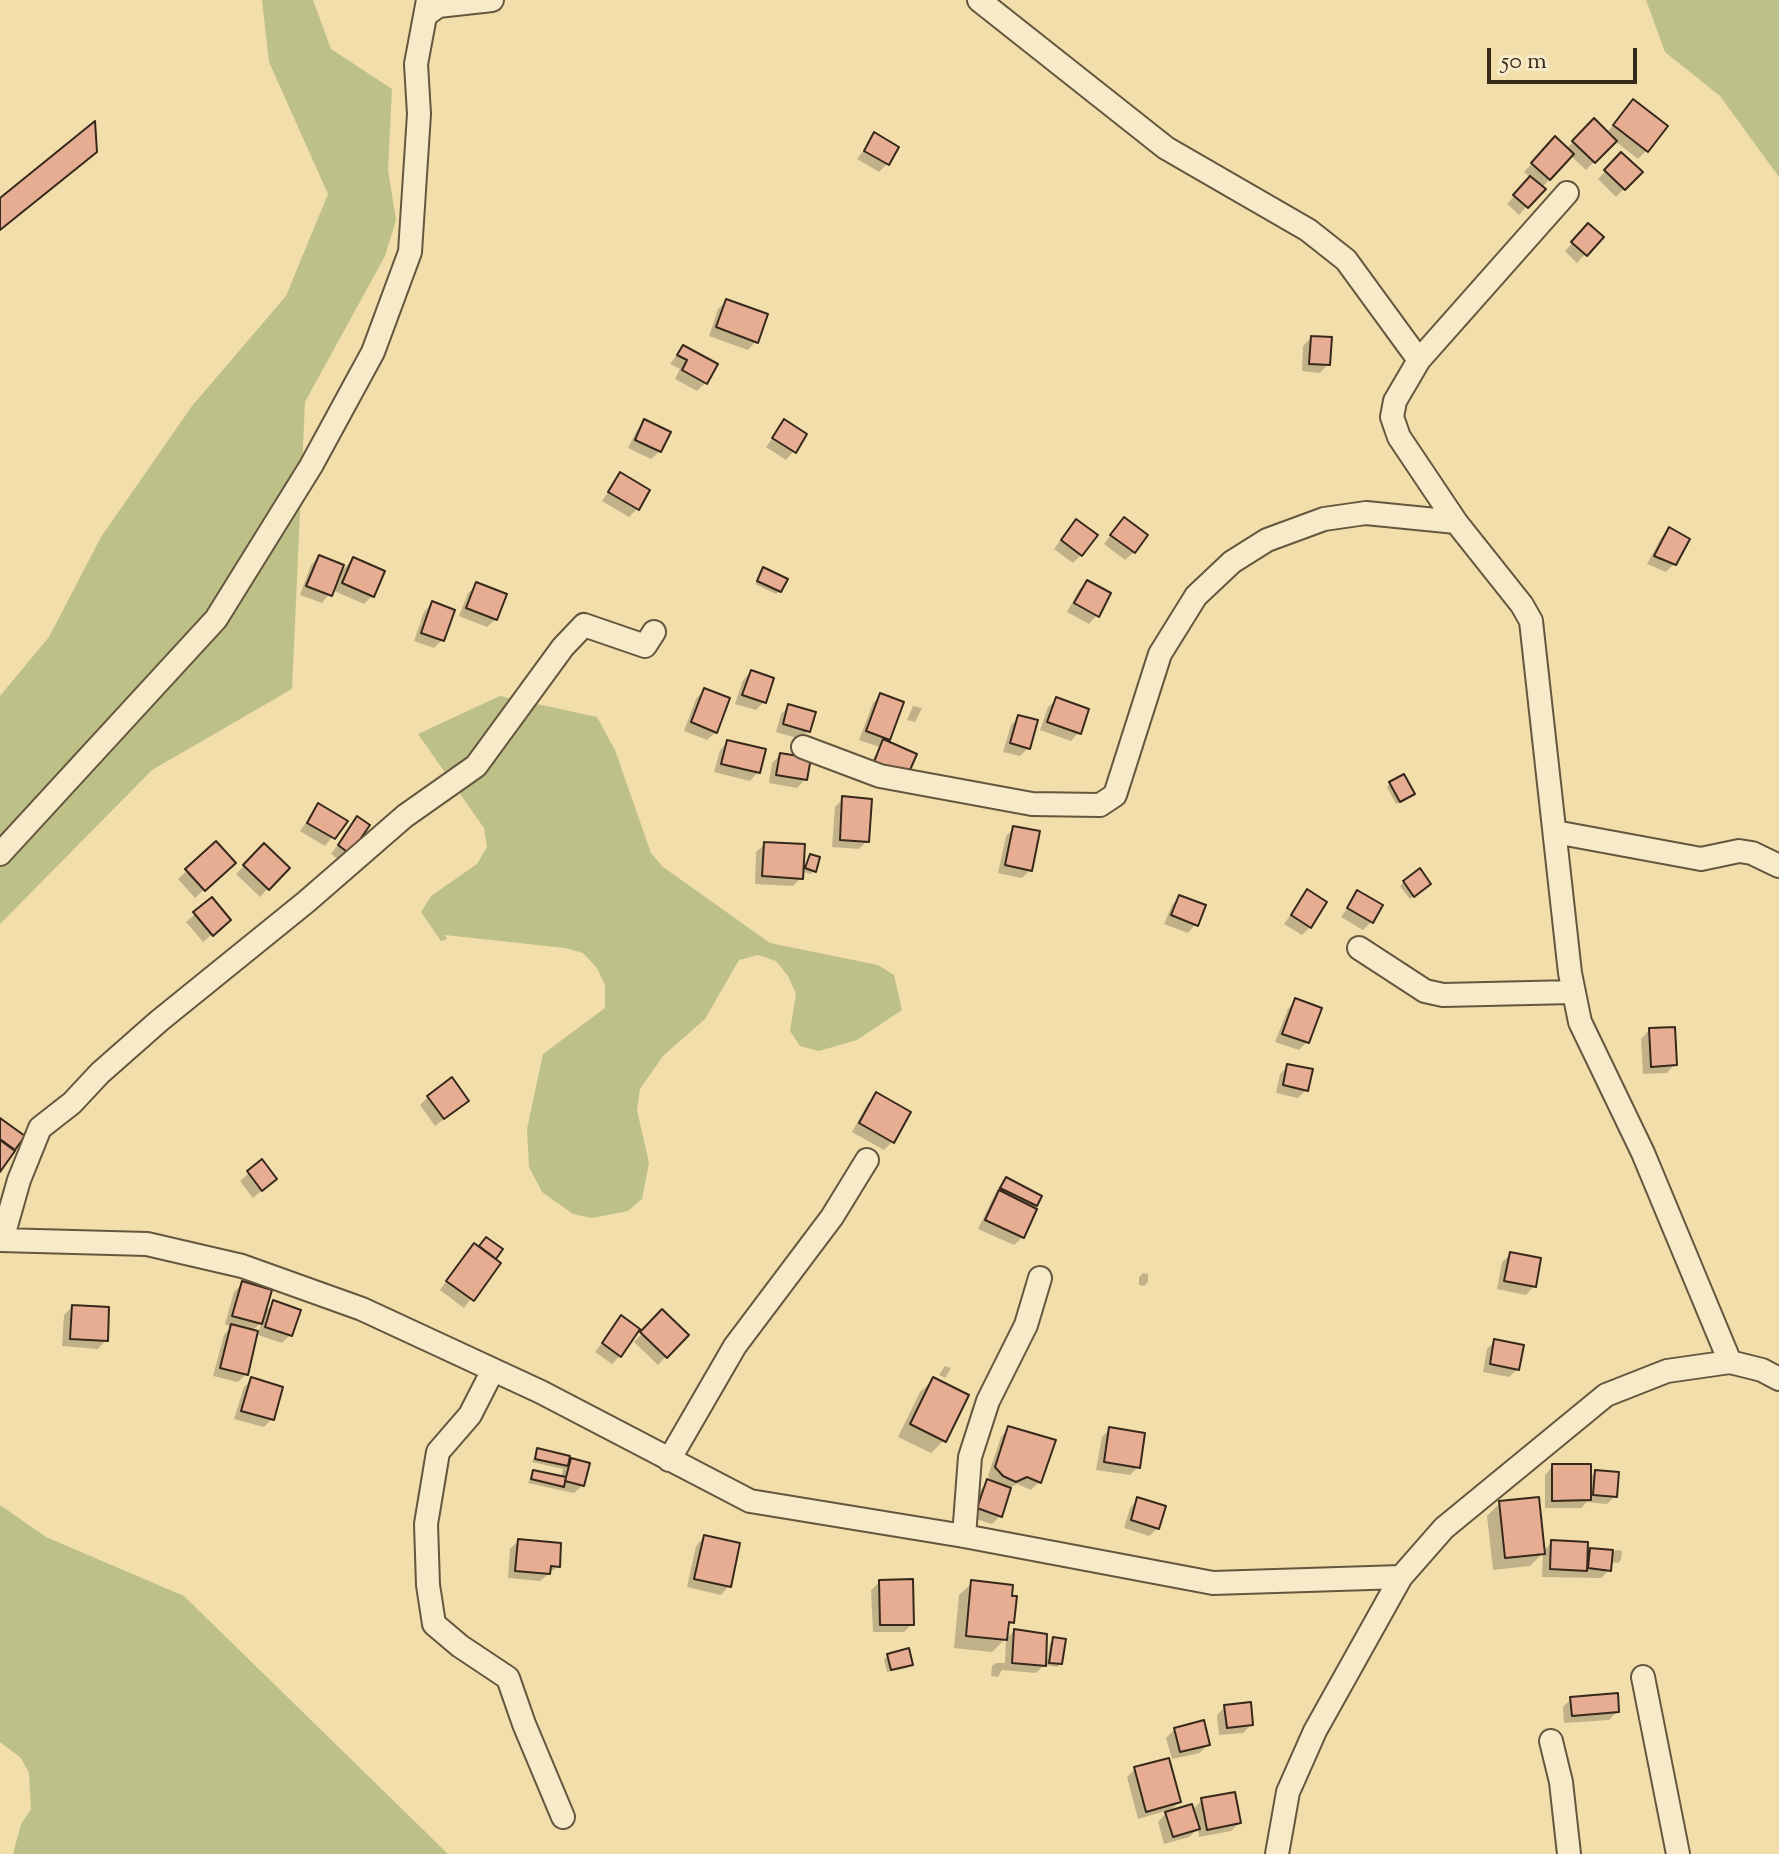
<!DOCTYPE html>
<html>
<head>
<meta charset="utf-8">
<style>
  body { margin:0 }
  #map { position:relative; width:1779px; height:1854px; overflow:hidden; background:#f1deab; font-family:"Sorts Mill Goudy",serif }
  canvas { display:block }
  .scale { position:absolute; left:1487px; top:48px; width:150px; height:36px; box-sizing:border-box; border:4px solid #36281a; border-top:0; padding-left:10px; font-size:24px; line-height:28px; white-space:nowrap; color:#36281a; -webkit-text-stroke:6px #f6eac8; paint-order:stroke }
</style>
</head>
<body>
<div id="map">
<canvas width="1779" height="1854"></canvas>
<div class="scale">50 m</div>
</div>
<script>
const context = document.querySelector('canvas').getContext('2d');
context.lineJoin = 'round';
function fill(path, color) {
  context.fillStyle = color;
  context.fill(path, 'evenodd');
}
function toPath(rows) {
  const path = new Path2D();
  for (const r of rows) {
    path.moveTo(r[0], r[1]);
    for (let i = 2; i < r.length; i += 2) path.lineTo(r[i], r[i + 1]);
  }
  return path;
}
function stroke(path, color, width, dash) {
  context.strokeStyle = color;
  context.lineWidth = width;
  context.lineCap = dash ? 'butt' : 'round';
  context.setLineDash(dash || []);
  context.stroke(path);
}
const green = toPath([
  [262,0,313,0,331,49,392,89,388,170,396,220,385,256,305,402,292,689,152,770,0,924,0,696,49,637,101,537,192,406,286,296,328,194,269,62],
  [1646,0,1779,0,1779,177,1720,96,1665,52],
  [500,696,597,717,615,750,651,853,663,867,770,943,878,965,894,975,902,1010,857,1040,819,1051,800,1046,790,1031,796,994,788,976,776,961,758,955,739,960,705,1019,663,1056,640,1089,637,1110,649,1163,642,1199,628,1211,592,1218,573,1214,542,1192,529,1167,527,1129,543,1054,605,1008,605,985,597,968,583,953,565,948,445,935,447,939,441,941,421,912,431,896,477,864,487,847,484,828,418,734],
  [0,1505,46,1537,184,1596,448,1854,13,1854,21,1824,31,1809,29,1773,21,1758,0,1742]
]);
const shadow = toPath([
  [1625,110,1646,151,1638,159,1615,141,1586,170,1570,155,1519,215,1507,204,1531,178,1524,172,1547,147,1566,149,1594,121,1606,134],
  [875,135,887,164,879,172,857,159],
  [95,151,77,169,0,231,0,200],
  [1621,155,1640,172,1616,197,1598,179],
  [1588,226,1601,237,1577,263,1565,251],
  [727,301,756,341,748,350,709,336,718,309],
  [1311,338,1328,364,1320,373,1302,371,1303,346],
  [683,347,705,383,697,391,675,379,680,369,670,364],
  [645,421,660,451,651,459,628,448,637,430],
  [784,422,794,451,786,460,766,447],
  [620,475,637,509,629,517,602,501],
  [1116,528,1134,552,1125,560,1104,544],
  [1068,530,1081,555,1073,563,1054,549],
  [1669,530,1674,564,1666,572,1647,564,1661,538],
  [319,557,339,574,353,559,372,596,364,604,332,590,322,603,300,595,311,565],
  [763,570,780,591,776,594,755,584],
  [1087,582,1097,615,1089,624,1067,612,1079,590],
  [477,585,496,619,487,627,459,616,468,593],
  [432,603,442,640,434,648,414,641,424,612],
  [751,672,764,702,756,710,735,704,743,680],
  [704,690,716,732,707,740,684,731,696,699],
  [881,695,888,739,885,742,914,755,867,771,879,747,859,740,873,703],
  [1057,699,1079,732,1071,741,1040,730,1048,707],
  [789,706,808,731,800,739,776,732,781,714],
  [913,706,922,708,915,722,907,720],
  [1019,717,1028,748,1020,756,1003,752,1011,725],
  [728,742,758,772,750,781,714,772,720,750],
  [780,755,805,779,797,788,769,783,772,763],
  [1390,784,1409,797,1396,804,1387,787],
  [843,799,867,841,859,849,832,847,835,807],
  [318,806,345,821,325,846,300,831],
  [357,819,367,825,341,861,331,854],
  [1014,828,1030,870,1022,878,998,873,1006,836],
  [216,843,233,863,195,898,178,879],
  [765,844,801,878,793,886,755,884,756,852],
  [264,845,287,868,260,897,236,874],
  [810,856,814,870,811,874,803,872],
  [1404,882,1425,887,1410,899,1400,886],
  [1307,892,1310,927,1302,935,1284,924],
  [1358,893,1371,922,1363,930,1341,917],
  [1180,897,1196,924,1188,933,1164,924,1172,905],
  [211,900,220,928,203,942,186,922],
  [1296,1000,1307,1042,1299,1050,1275,1042,1288,1009],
  [1649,1030,1675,1064,1667,1073,1643,1074,1641,1039],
  [1288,1066,1306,1090,1298,1098,1276,1093,1280,1074],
  [877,1095,892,1142,884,1150,852,1132,868,1103],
  [428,1097,458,1109,435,1126,420,1105],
  [261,1162,266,1187,253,1198,240,1181],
  [1006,1180,1039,1197,1032,1208,1023,1237,1014,1245,978,1229,998,1188],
  [483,1243,501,1250,493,1259,498,1263,464,1308,440,1290,466,1253,474,1245,478,1249],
  [1511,1254,1534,1286,1526,1295,1497,1289,1502,1262],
  [1143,1273,1148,1274,1148,1282,1144,1286,1139,1285,1139,1277],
  [242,1284,263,1313,274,1303,290,1335,282,1343,255,1334,246,1374,238,1382,213,1376,224,1335,231,1327,225,1324,234,1292],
  [262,1322,258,1333,252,1331],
  [72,1307,106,1340,98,1349,62,1346,64,1315],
  [662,1312,686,1335,658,1365,634,1342],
  [621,1318,620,1356,612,1364,595,1352],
  [1495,1341,1518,1369,1509,1377,1483,1372,1487,1349],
  [945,1366,951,1368,945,1378,939,1375],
  [252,1379,272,1419,264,1427,234,1419,244,1387],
  [933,1380,944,1440,931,1453,898,1437,920,1392],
  [1009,1428,1053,1441,1039,1482,1031,1490,1017,1484,1008,1489,1001,1515,992,1524,970,1517,980,1490,988,1482,996,1485,988,1476,1001,1437],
  [1110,1429,1138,1467,1130,1475,1096,1470,1102,1437],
  [537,1451,566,1465,571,1460,583,1485,574,1493,528,1483,533,1472,561,1478,563,1469,532,1462],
  [1553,1466,1589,1478,1596,1472,1615,1496,1607,1504,1587,1502,1581,1508,1545,1508,1545,1475],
  [1138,1499,1158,1528,1149,1536,1124,1528,1130,1508],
  [1500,1503,1543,1551,1552,1542,1587,1553,1591,1550,1610,1556,1616,1550,1622,1551,1621,1560,1618,1563,1610,1562,1609,1570,1601,1578,1542,1577,1543,1553,1530,1566,1493,1570,1487,1516],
  [704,1537,729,1586,721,1595,687,1587,696,1546],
  [518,1541,558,1566,540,1581,508,1578,510,1549],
  [880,1582,912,1624,904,1632,873,1632,871,1590],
  [972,1583,1012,1622,1006,1628,1005,1639,992,1652,954,1648,959,1595],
  [1014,1631,1044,1661,1047,1662,1050,1643,1054,1639,1061,1664,1057,1667,1044,1665,1036,1673,1002,1670,998,1677,991,1676,992,1666,996,1663,1005,1663,1006,1639],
  [888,1656,911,1664,907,1668,887,1672,884,1659],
  [1571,1699,1617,1712,1609,1720,1564,1723,1563,1707],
  [1225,1707,1251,1725,1243,1733,1219,1735,1217,1715],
  [1175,1729,1208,1744,1200,1753,1172,1759,1166,1738],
  [1135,1769,1179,1802,1168,1813,1192,1810,1202,1800,1239,1823,1231,1831,1199,1837,1198,1829,1189,1837,1164,1844,1158,1822,1169,1810,1138,1819,1127,1777]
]);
const building = toPath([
  [1633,99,1668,126,1648,152,1613,125,1633,99],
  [1594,118,1617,141,1595,163,1572,141,1594,118],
  [95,121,97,152,0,230,0,198,95,121],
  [874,132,899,147,889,165,864,151,874,132],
  [1555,136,1574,154,1550,180,1531,163,1555,136],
  [1621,152,1643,172,1625,190,1604,170,1621,152],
  [1530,176,1546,189,1528,208,1513,195,1530,176],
  [1588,223,1604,237,1587,256,1571,242,1588,223],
  [726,299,768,314,758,343,716,327,726,299],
  [1311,336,1332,337,1330,365,1309,364,1311,336],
  [683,345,718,364,707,384,682,370,687,360,677,355,683,345],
  [644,419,671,432,661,452,635,440,644,419],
  [784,419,807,434,796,453,772,438,784,419],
  [620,472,650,490,639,510,608,492,620,472],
  [1124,517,1148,535,1135,553,1110,535,1124,517],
  [1076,519,1098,535,1082,556,1061,540,1076,519],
  [1669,527,1690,539,1676,565,1654,556,1669,527],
  [319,555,344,565,332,596,306,586,319,555],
  [353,557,385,571,374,597,342,583,353,557],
  [763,567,788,579,781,592,757,581,763,567],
  [1087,580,1111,593,1099,617,1074,603,1087,580],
  [476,582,507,594,497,620,466,608,476,582],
  [432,601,455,610,444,641,421,633,432,601],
  [751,670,774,678,766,703,742,695,751,670],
  [704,688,730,698,717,733,691,722,704,688],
  [880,693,904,702,890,740,866,731,880,693],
  [1056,697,1089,709,1081,734,1047,722,1056,697],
  [788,704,816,712,810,732,783,724,788,704],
  [1018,715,1038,720,1030,749,1010,743,1018,715],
  [883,739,917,754,907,777,874,762,883,739],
  [727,740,766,749,760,773,721,764,727,740],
  [780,753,811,758,807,780,776,775,780,753],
  [1404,774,1415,794,1400,802,1389,782,1404,774],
  [842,796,872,799,869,842,840,840,842,796],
  [318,803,348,821,335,839,307,823,318,803],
  [357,816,370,825,350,854,338,845,357,816],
  [1013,826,1040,831,1032,871,1005,865,1013,826],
  [216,841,236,863,205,891,185,869,216,841],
  [764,842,805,844,803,879,762,876,764,842],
  [264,843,290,868,269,890,243,865,264,843],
  [810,854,820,857,816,872,805,868,810,854],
  [1420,868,1431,884,1414,897,1403,881,1420,868],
  [1307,889,1327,902,1311,928,1291,915,1307,889],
  [1357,890,1383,905,1373,923,1347,908,1357,890],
  [1179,895,1206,905,1198,926,1171,915,1179,895],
  [212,897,231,920,213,936,193,912,212,897],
  [1295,998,1322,1008,1309,1043,1282,1034,1295,998],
  [1675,1027,1677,1065,1651,1067,1649,1028,1675,1027],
  [1287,1064,1313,1069,1308,1091,1283,1085,1287,1064],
  [452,1077,469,1101,444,1119,427,1096,452,1077],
  [876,1092,911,1112,894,1143,859,1123,876,1092],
  [0,1118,25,1136,15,1150,0,1139,0,1118],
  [0,1140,15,1151,0,1172,0,1140],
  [262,1159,277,1179,262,1191,247,1171,262,1159],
  [1006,1177,1042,1196,1037,1206,1000,1188,1006,1177],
  [999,1190,1037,1209,1024,1238,985,1220,999,1190],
  [486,1237,503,1249,496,1259,479,1246,486,1237],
  [474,1243,501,1263,474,1301,446,1281,474,1243],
  [1510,1252,1541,1258,1536,1287,1504,1281,1510,1252],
  [242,1281,272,1290,262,1324,232,1316,242,1281],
  [273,1300,301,1310,292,1336,265,1327,273,1300],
  [72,1305,109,1307,108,1341,70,1339,72,1305],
  [662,1309,689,1335,667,1358,640,1332,662,1309],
  [621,1315,640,1329,621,1357,602,1343,621,1315],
  [231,1324,258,1331,248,1375,220,1368,231,1324],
  [1494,1339,1524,1345,1519,1370,1490,1364,1494,1339],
  [251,1377,283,1387,274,1420,241,1411,251,1377],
  [933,1377,969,1395,946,1442,910,1424,933,1377],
  [1008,1426,1056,1440,1041,1483,1027,1477,1016,1482,1003,1476,995,1467,1008,1426],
  [1109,1427,1145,1433,1140,1468,1104,1462,1109,1427],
  [537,1448,570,1456,568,1466,535,1459,537,1448],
  [571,1458,590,1463,584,1486,565,1481,571,1458],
  [1552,1464,1591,1464,1591,1500,1552,1501,1552,1464],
  [533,1470,566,1477,564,1487,531,1479,533,1470],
  [1595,1470,1619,1472,1617,1497,1593,1495,1595,1470],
  [987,1479,1011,1488,1002,1517,977,1508,987,1479],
  [1137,1497,1166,1506,1159,1529,1131,1520,1137,1497],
  [1539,1497,1545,1554,1505,1558,1499,1501,1539,1497],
  [704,1535,740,1543,731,1587,694,1579,704,1535],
  [518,1539,561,1543,560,1567,551,1566,550,1574,515,1571,518,1539],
  [1551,1540,1588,1542,1587,1571,1550,1569,1551,1540],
  [1590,1548,1613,1550,1611,1571,1588,1568,1590,1548],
  [913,1579,914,1625,880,1625,879,1580,913,1579],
  [971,1580,1013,1585,1012,1596,1017,1596,1014,1623,1009,1622,1007,1640,966,1636,971,1580],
  [1014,1629,1047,1634,1046,1666,1012,1663,1014,1629],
  [1053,1637,1066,1639,1062,1664,1049,1663,1053,1637],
  [909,1648,913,1665,891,1670,887,1654,909,1648],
  [1618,1693,1619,1712,1572,1716,1570,1697,1618,1693],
  [1251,1702,1253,1725,1227,1728,1224,1705,1251,1702],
  [1204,1720,1210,1745,1180,1752,1174,1728,1204,1720],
  [1169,1758,1181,1802,1146,1812,1134,1767,1169,1758],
  [1235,1792,1241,1823,1207,1830,1201,1798,1235,1792],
  [1192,1804,1200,1829,1173,1837,1165,1812,1192,1804]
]);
const street = toPath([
  [979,0,1166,148,1308,230,1346,260,1419,360],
  [427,14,438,6,492,0],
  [1567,193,1419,360,1395,401,1392,417,1399,437,1456,522,1522,605,1531,621,1570,973,1580,1022,1643,1153,1730,1362],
  [803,747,880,776,1032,804,1100,805,1115,795,1160,654,1196,596,1232,562,1267,540,1324,519,1366,513,1456,522],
  [1555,832,1701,859,1739,851,1752,853,1779,866],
  [0,854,216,619,311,466,373,352,410,252,419,114,416,64,428,0],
  [1359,948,1425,991,1443,995,1573,992],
  [0,1240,147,1244,242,1266,362,1309,541,1392,750,1501,964,1536,1213,1583,1401,1577],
  [2,1240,19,1180,40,1128,72,1103,100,1073,159,1021,306,902,405,816,476,766,563,647,584,625,645,646,654,632],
  [493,1370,470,1415,438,1452,426,1524,428,1585,434,1624,460,1646,508,1678,524,1724,563,1817],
  [669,1460,735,1346,832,1217,867,1160],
  [964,1536,970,1457,988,1401,1026,1325,1040,1278],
  [1643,1677,1678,1854],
  [1551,1741,1561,1782,1569,1854],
  [1277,1854,1288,1792,1315,1731,1401,1577,1444,1528,1606,1395,1667,1371,1730,1362,1762,1370,1779,1379]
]);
fill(green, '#bdc087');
fill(shadow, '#0003');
fill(building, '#e7ad92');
stroke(building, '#36281a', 2);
stroke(street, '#65563e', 26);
stroke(street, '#f6eac8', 22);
</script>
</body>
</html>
